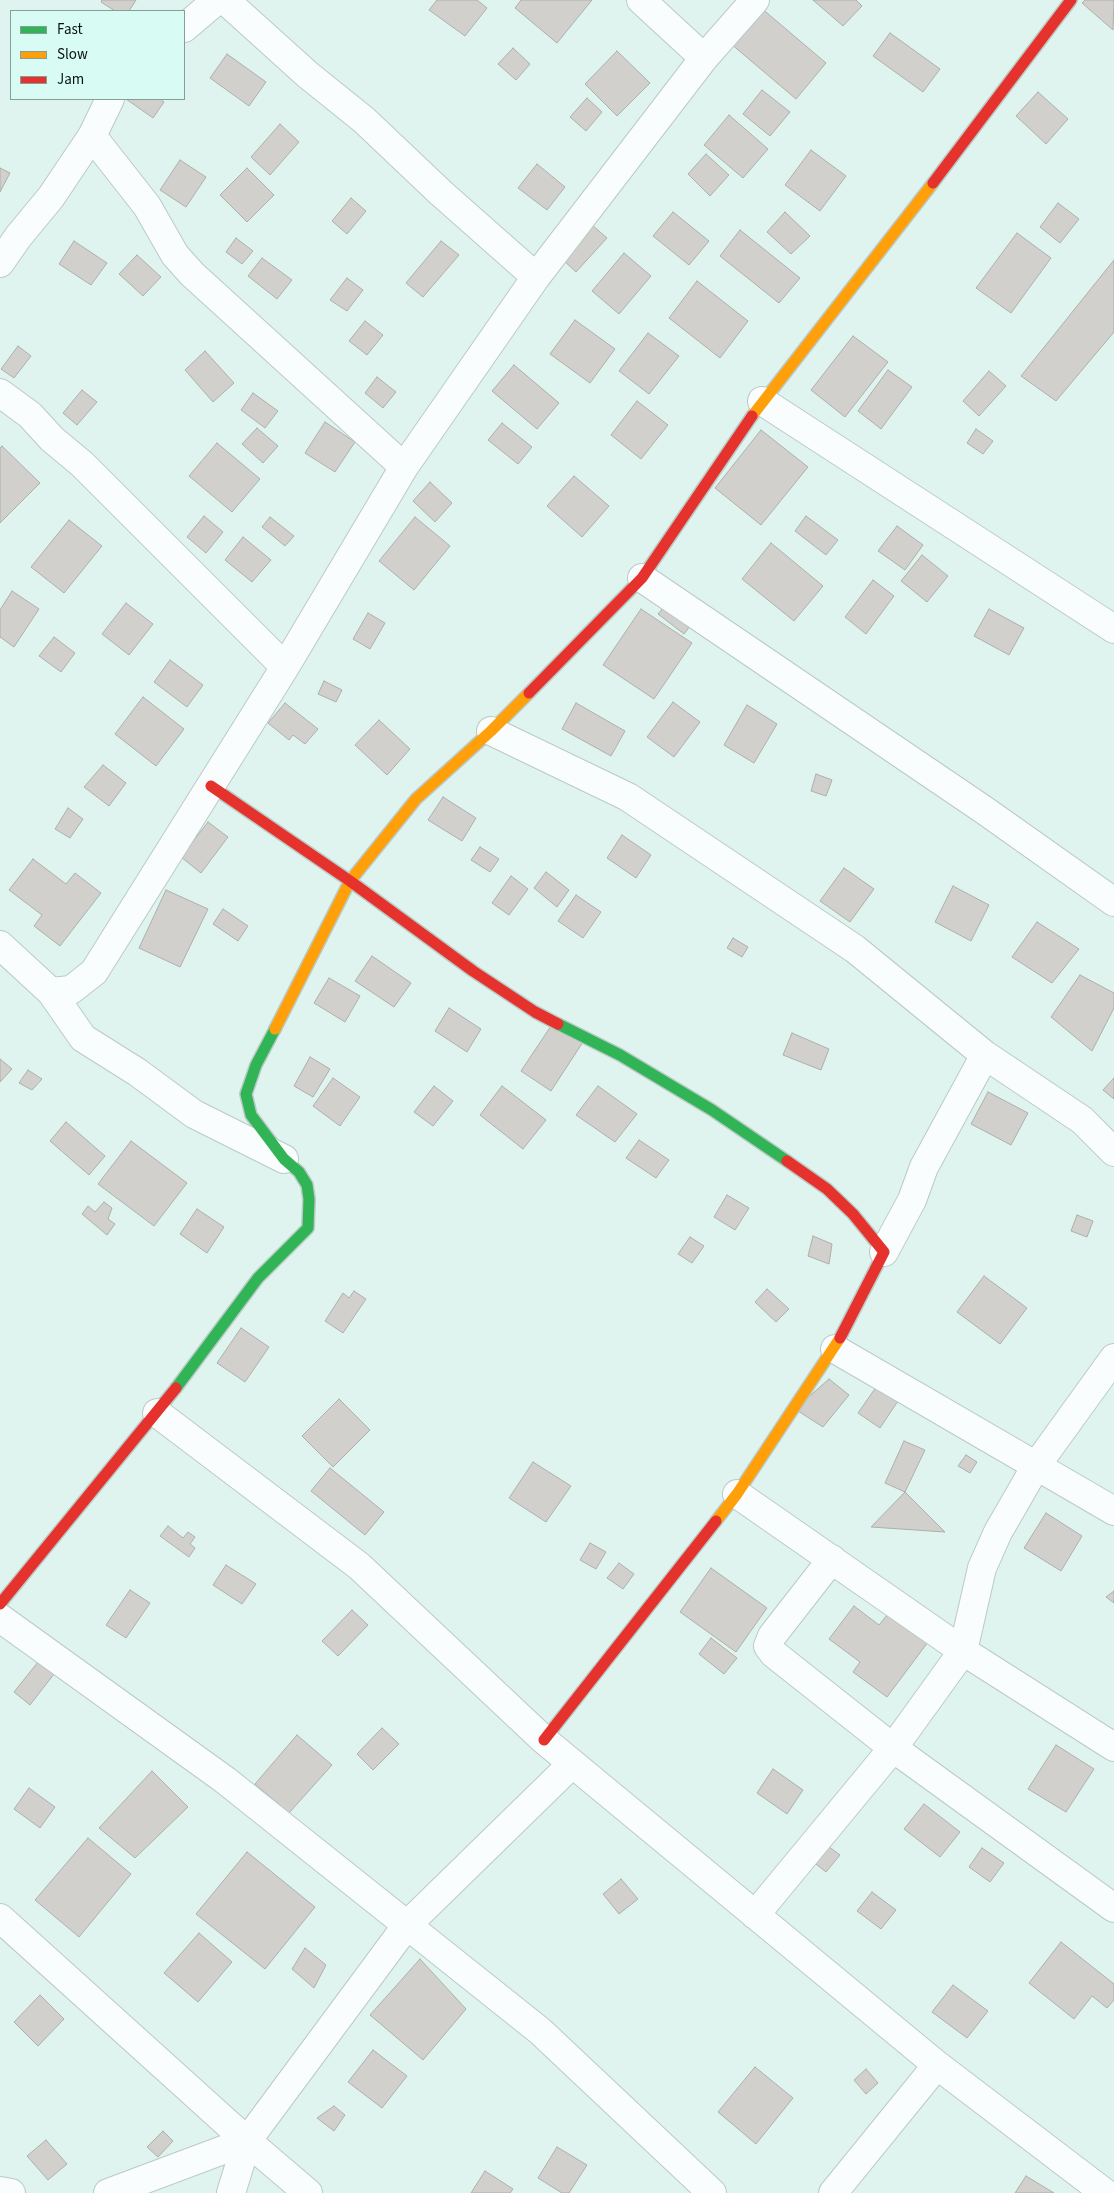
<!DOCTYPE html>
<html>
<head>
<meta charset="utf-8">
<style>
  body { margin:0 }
  #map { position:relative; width:1114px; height:2193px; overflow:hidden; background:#e0f4ef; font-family:"Source Sans 3",sans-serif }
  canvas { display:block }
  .legend { position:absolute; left:10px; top:10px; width:175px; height:90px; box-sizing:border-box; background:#d8fcf3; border:1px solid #849f98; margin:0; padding:6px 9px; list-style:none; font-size:15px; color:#061310 }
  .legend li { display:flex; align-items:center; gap:10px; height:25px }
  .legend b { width:25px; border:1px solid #849f98 }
</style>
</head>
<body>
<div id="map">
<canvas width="1114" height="2193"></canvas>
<ul class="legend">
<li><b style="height:6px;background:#30b455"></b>Fast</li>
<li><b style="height:6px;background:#ff9f0a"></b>Slow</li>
<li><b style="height:6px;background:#e5322d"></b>Jam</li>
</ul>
</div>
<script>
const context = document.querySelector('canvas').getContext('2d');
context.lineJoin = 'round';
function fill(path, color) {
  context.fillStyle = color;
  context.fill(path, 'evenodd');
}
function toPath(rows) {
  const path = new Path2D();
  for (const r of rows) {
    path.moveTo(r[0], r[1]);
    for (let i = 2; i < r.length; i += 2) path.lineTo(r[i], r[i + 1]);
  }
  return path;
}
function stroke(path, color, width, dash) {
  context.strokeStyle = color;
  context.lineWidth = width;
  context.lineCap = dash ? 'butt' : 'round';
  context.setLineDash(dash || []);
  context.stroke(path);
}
const building = toPath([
  [102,0,136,0,129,11,115,11,101,2,102,0],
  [437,0,477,0,487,8,465,36,429,10,437,0],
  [521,0,592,0,557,43,515,8,521,0],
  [813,0,856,0,862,6,843,26,813,0],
  [1085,0,1114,0,1113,30,1082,3,1085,0],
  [760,7,826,63,796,99,730,43,760,7],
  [890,33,940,69,923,92,873,56,890,33],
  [513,48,530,64,516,80,498,64,513,48],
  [617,51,650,83,617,116,585,84,617,51],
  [227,54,266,82,249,106,210,78,227,54],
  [762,90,790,112,770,136,743,114,762,90],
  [1038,92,1068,119,1046,144,1016,116,1038,92],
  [587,98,602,112,586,131,570,117,587,98],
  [126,99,160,99,164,102,153,118,126,99],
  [729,115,768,149,743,178,704,145,729,115],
  [280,124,299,142,270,175,251,157,280,124],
  [811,150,846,176,820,211,785,185,811,150],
  [706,154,729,175,710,196,688,174,706,154],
  [180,160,206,177,186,207,160,190,180,160],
  [537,164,565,187,547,210,518,188,537,164],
  [0,168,10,173,0,192,0,168],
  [247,168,274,195,247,222,220,195,247,168],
  [351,198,366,211,347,234,332,221,351,198],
  [1058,203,1079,219,1060,243,1040,227,1058,203],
  [673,212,709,241,689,265,653,236,673,212],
  [785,212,810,236,791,254,767,232,785,212],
  [592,225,607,238,576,272,561,258,592,225],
  [740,230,800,278,779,303,720,256,740,230],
  [1017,233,1051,258,1011,313,976,288,1017,233],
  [236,238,253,251,242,264,226,252,236,238],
  [74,241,107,263,91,285,59,264,74,241],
  [441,241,459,255,423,297,406,283,441,241],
  [624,253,651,276,619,314,592,291,624,253],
  [137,255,161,277,143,296,119,274,137,255],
  [262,258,292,280,277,299,248,276,262,258],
  [1114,260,1114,332,1056,401,1021,376,1114,260],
  [347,278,363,290,347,311,330,300,347,278],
  [697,281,748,321,720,358,669,318,697,281],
  [575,320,615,349,590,383,550,354,575,320],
  [365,321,383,335,367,355,349,341,365,321],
  [648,333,679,356,649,394,619,371,648,333],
  [853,336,888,362,845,417,811,390,853,336],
  [18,346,31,356,14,378,1,369,18,346],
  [205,351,234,383,213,402,185,370,205,351],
  [514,365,559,403,537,429,492,391,514,365],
  [888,370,912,387,881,429,858,411,888,370],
  [989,371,1006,386,979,416,963,401,989,371],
  [377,377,396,392,383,408,365,393,377,377],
  [82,390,97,402,77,425,63,413,82,390],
  [253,393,278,411,265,428,241,410,253,393],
  [637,401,668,425,641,459,611,435,637,401],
  [325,422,355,442,335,472,305,453,325,422],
  [502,423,532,447,518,464,488,440,502,423],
  [257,428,278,446,263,463,242,444,257,428],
  [976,429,993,441,983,454,967,443,976,429],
  [761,430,808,467,761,525,715,488,761,430],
  [217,443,260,479,232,512,189,476,217,443],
  [2,446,40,483,0,523,0,448,2,446],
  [574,476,609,506,582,537,547,506,574,476],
  [430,482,452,503,435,522,413,501,430,482],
  [204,516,223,532,206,553,187,537,204,516],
  [806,516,838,540,826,555,795,531,806,516],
  [270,517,294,536,285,546,262,527,270,517],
  [415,517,450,546,414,590,379,561,415,517],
  [69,520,102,546,64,593,31,567,69,520],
  [897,526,923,545,905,570,878,551,897,526],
  [243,537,271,560,252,582,225,560,243,537],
  [771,543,823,586,794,621,742,579,771,543],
  [922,555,948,576,927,602,901,581,922,555],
  [873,580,894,596,866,634,845,617,873,580],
  [12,591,39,609,14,647,0,637,0,610,12,591],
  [669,601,694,621,684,634,658,614,669,601],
  [126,603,153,624,129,655,102,634,126,603],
  [641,609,692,643,654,699,603,665,641,609],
  [989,609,1024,628,1009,655,974,636,989,609],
  [368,613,385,623,370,649,353,639,368,613],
  [54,637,75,653,61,672,39,656,54,637],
  [170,660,203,685,187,707,154,682,170,660],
  [324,681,342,690,336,702,318,694,324,681],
  [143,697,184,729,156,766,115,734,143,697],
  [673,702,700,722,674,757,647,737,673,702],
  [285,703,318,729,305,744,293,735,289,740,268,723,285,703],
  [576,703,625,731,611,756,562,729,576,703],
  [747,705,777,724,754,763,724,745,747,705],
  [379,720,410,749,387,775,355,745,379,720],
  [103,765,126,783,109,806,84,787,103,765],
  [816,774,832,780,826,796,811,791,816,774],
  [443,797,476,818,462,841,428,820,443,797],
  [68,808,83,819,70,838,55,829,68,808],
  [208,822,228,837,201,873,181,857,208,822],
  [622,835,651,855,636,878,607,858,622,835],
  [480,847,499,859,490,872,471,860,480,847],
  [33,859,66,884,75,873,101,893,60,946,34,926,42,915,9,890,33,859],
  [844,868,874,889,850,922,820,901,844,868],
  [546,872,569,890,557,907,534,888,546,872],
  [511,876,528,889,509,915,492,903,511,876],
  [953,886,989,905,971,941,935,922,953,886],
  [166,890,208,909,180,967,139,948,166,890],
  [576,895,601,912,583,938,558,921,576,895],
  [223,909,248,926,238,941,213,924,223,909],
  [1037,922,1079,949,1052,983,1012,957,1037,922],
  [733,938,748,947,742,957,727,948,733,938],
  [372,956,411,983,394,1007,355,981,372,956],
  [1080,975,1114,993,1114,1008,1092,1051,1051,1017,1080,975],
  [329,978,360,996,345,1022,314,1003,329,978],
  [449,1008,481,1029,467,1052,435,1031,449,1008],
  [553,1023,583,1042,551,1091,521,1071,553,1023],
  [792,1033,829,1049,821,1070,783,1055,792,1033],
  [310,1057,330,1069,313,1097,294,1086,310,1057],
  [0,1059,12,1069,0,1082,0,1059],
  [28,1070,42,1079,32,1090,19,1083,28,1070],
  [333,1078,360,1097,340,1126,313,1106,333,1078],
  [1114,1078,1114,1099,1103,1090,1114,1078],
  [434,1086,453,1101,433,1126,414,1112,434,1086],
  [502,1086,546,1120,523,1149,480,1115,502,1086],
  [598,1086,637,1114,615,1142,576,1115,598,1086],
  [988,1092,1028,1113,1011,1145,971,1124,988,1092],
  [66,1122,105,1156,89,1175,50,1141,66,1122],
  [639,1140,669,1160,656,1178,626,1158,639,1140],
  [131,1141,187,1183,154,1226,98,1184,131,1141],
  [727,1195,749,1208,735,1230,714,1217,727,1195],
  [104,1202,112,1208,108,1219,115,1224,107,1235,82,1214,88,1206,95,1212,104,1202],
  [197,1209,224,1227,207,1253,180,1234,197,1209],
  [1077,1215,1093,1221,1087,1237,1071,1231,1077,1215],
  [813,1236,832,1244,829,1264,808,1256,813,1236],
  [690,1237,704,1246,692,1263,678,1254,690,1237],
  [984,1276,1027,1308,1000,1344,957,1312,984,1276],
  [767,1289,789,1309,776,1322,755,1302,767,1289],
  [354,1291,366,1299,343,1333,325,1321,343,1293,349,1298,354,1291],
  [241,1328,269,1347,245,1382,217,1363,241,1328],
  [829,1379,849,1395,823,1427,795,1409,829,1379],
  [879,1383,900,1398,880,1428,858,1413,879,1383],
  [339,1399,370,1430,333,1467,302,1436,339,1399],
  [904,1441,925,1450,905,1492,885,1483,904,1441],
  [966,1455,977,1462,970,1473,958,1466,966,1455],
  [533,1462,571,1486,546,1522,509,1498,533,1462],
  [330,1468,384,1512,365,1535,311,1491,330,1468],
  [905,1492,945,1532,871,1527,905,1492],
  [1046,1513,1082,1536,1061,1571,1024,1548,1046,1513],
  [168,1526,183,1538,188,1532,195,1537,190,1544,195,1548,189,1557,160,1536,168,1526],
  [590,1543,606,1552,596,1569,580,1560,590,1543],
  [619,1563,634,1574,623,1589,607,1578,619,1563],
  [226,1565,256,1584,242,1604,213,1585,226,1565],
  [711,1568,767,1608,736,1652,680,1612,711,1568],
  [130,1590,150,1603,126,1638,106,1625,130,1590],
  [1114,1591,1114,1603,1106,1597,1114,1591],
  [854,1606,879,1625,892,1609,931,1638,887,1697,853,1672,860,1662,829,1639,854,1606],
  [352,1610,368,1625,338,1656,322,1641,352,1610],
  [711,1638,737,1658,724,1674,699,1654,711,1638],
  [38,1662,54,1674,30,1705,14,1692,38,1662],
  [382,1728,399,1744,373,1770,357,1754,382,1728],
  [297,1735,332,1765,289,1813,255,1784,297,1735],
  [1056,1745,1094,1769,1066,1812,1028,1789,1056,1745],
  [773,1769,803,1790,787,1814,757,1793,773,1769],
  [152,1771,188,1807,135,1858,99,1828,152,1771],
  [29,1788,55,1807,40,1828,14,1809,29,1788],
  [924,1804,960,1832,940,1857,904,1829,924,1804],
  [88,1838,131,1874,79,1937,35,1900,88,1838],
  [824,1843,840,1855,826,1872,811,1860,824,1843],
  [982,1848,1004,1863,990,1882,969,1867,982,1848],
  [247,1852,315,1907,265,1969,196,1914,247,1852],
  [621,1879,638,1899,619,1914,603,1894,621,1879],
  [872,1892,896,1910,881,1929,857,1911,872,1892],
  [199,1933,232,1962,198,2002,164,1973,199,1933],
  [1061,1942,1114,1984,1114,2000,1107,2008,1092,1996,1074,2019,1029,1983,1061,1942],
  [305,1948,326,1965,314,1988,292,1969,305,1948],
  [420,1959,466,2009,423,2060,370,2015,420,1959],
  [953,1985,988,2011,967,2038,932,2012,953,1985],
  [40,1995,64,2019,38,2046,14,2022,40,1995],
  [373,2050,407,2076,382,2108,348,2082,373,2050],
  [755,2067,793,2098,756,2144,718,2112,755,2067],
  [866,2069,878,2083,866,2094,854,2080,866,2069],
  [334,2106,345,2115,334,2131,317,2118,334,2106],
  [163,2131,173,2141,158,2157,147,2147,163,2131],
  [46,2140,67,2164,48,2180,27,2156,46,2140],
  [557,2147,587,2165,569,2193,562,2193,538,2178,557,2147],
  [485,2171,513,2189,510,2193,471,2193,485,2171],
  [1026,2176,1054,2193,1015,2193,1026,2176]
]);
const street = toPath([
  [225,0,308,75,364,120,441,193,536,277],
  [641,0,704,58],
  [184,28,217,0],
  [92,136,147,206,175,255,192,274,404,467],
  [0,263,18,237,51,197,92,136,110,99],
  [0,393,30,415,52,439,82,464,285,667],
  [762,401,1114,629],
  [642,578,984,810,1114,902],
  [491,731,628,797,855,949,985,1055,1082,1120,1114,1152],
  [0,945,51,992,83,1038,137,1072,194,1114,284,1159],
  [51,992,71,990,94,972,285,667,404,467,536,277,704,58,755,0],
  [884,1252,912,1200,924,1167,985,1055],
  [835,1349,1114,1511],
  [157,1413,359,1566,544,1740,937,2065,1105,2193],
  [737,1494,963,1651,1114,1747],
  [832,1559,772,1636,768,1646,774,1654,893,1748,1114,1908],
  [0,1618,225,1780,540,2031,712,2193],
  [755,1915,893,1748,963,1651,982,1568,998,1532,1036,1466,1114,1358],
  [0,1918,247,2141,308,2193],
  [0,2191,11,2193],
  [108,2193,247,2141],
  [231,2193,247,2141,407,1925,572,1764],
  [833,2193,937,2065]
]);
const fast = toPath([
  [558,1024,620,1055,712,1110,787,1161],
  [176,1388,258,1278,308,1228,309,1199,307,1185,299,1172,284,1159,251,1115,246,1094,256,1065,275,1029]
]);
const slow = toPath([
  [752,416,933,183],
  [275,1029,350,881,416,799,491,731,529,693],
  [716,1521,737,1494,840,1338]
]);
const jam = toPath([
  [933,183,1071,0],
  [529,693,642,578,752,416],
  [211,786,350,881,473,971,535,1012,558,1024],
  [787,1161,827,1189,853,1214,884,1252,840,1338],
  [0,1604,176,1388],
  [544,1740,716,1521]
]);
fill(building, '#d2d0cc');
stroke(building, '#acafac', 1);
stroke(street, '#bacac6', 30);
stroke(fast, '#bacac6', 14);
stroke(slow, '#bacac6', 14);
stroke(jam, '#bacac6', 14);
stroke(street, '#fafdfd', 28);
stroke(fast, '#30b455', 11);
stroke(slow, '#ff9f0a', 11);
stroke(jam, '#e5322d', 11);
</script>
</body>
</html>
